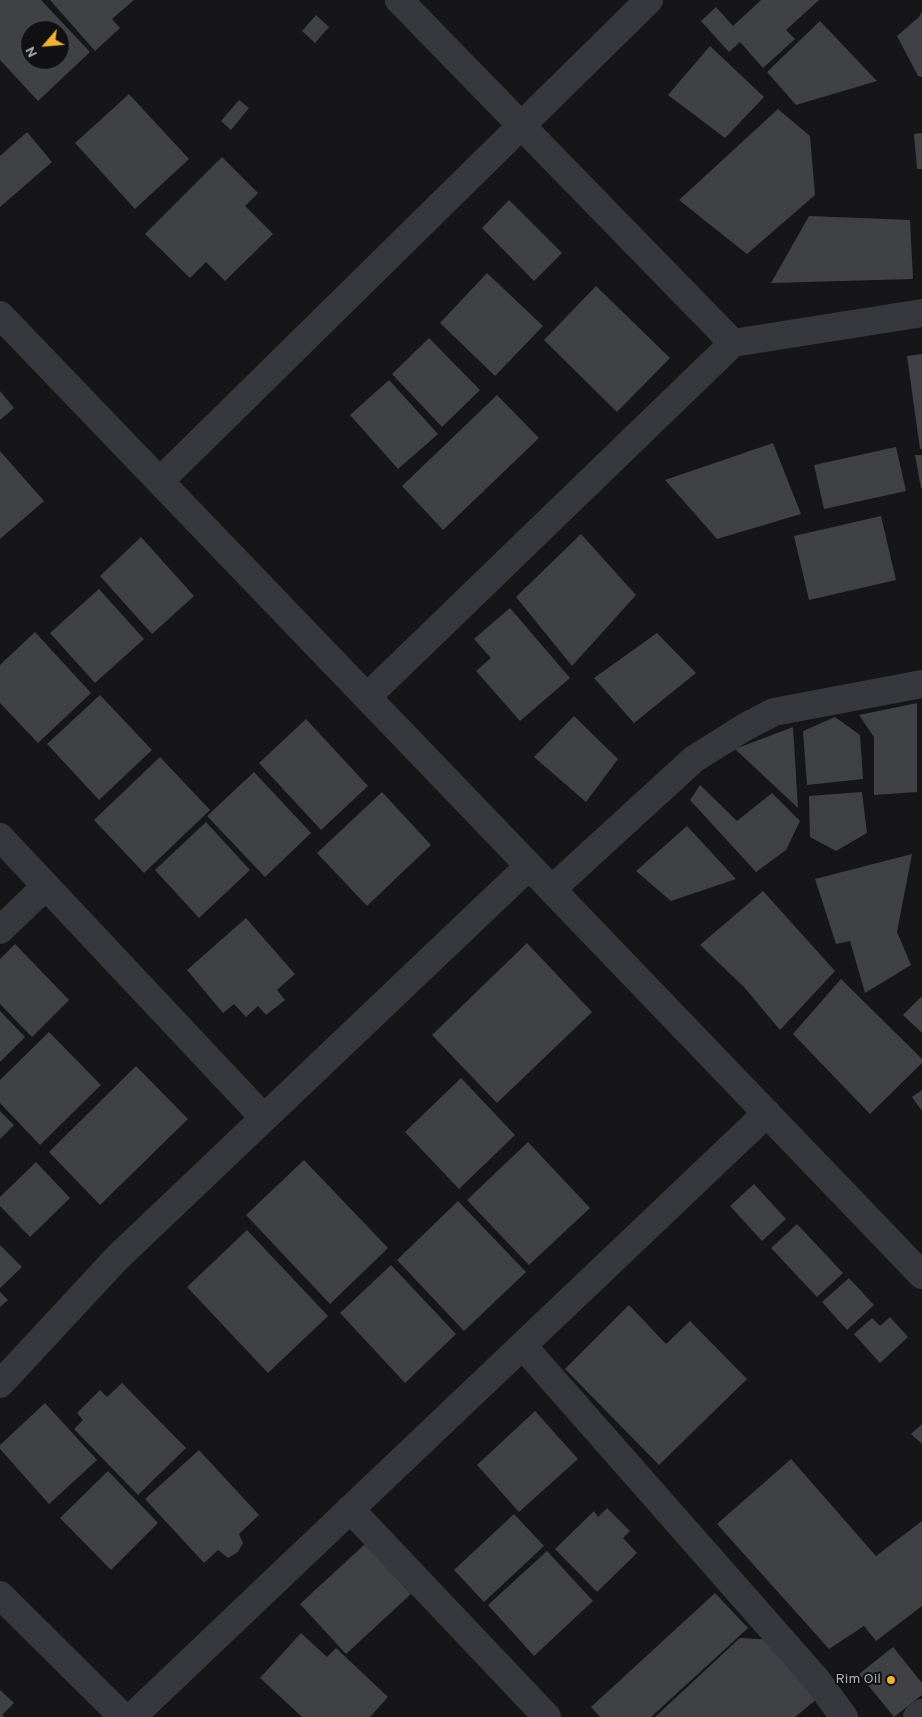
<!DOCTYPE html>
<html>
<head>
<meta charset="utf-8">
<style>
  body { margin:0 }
  #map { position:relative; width:922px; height:1717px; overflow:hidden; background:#161618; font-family:Overpass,sans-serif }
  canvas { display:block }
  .north { position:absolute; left:20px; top:20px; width:50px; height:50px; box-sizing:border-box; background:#111113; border:1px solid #4d4f55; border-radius:50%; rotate:243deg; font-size:14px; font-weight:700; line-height:20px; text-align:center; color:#a8adb8 }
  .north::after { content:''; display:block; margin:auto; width:18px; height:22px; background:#f2b134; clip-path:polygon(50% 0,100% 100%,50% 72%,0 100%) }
</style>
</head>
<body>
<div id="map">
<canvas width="922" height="1717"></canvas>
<div class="north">N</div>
</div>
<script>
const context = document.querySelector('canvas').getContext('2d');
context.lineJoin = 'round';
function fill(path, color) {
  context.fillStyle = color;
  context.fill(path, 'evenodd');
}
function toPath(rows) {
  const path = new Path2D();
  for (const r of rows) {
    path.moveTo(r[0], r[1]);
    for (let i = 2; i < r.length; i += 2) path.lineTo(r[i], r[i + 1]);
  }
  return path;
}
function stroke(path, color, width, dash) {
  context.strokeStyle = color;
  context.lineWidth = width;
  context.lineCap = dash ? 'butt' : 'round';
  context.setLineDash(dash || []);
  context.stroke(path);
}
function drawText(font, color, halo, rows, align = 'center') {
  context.font = font + ' Overpass,sans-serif';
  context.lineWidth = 4;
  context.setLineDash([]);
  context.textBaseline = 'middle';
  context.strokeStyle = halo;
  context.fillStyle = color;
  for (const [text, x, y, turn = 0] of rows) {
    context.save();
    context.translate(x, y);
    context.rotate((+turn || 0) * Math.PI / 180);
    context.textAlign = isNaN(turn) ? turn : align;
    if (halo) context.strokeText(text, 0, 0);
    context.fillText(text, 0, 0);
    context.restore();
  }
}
const building = toPath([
  [0,0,41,0,90,52,38,101,0,60],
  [30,30,60,30,60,60,30,60],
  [50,0,134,0,112,19,120,28,95,51],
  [761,0,819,0,786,30,795,39,763,68,740,42,729,52,701,21,716,7,733,26],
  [922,11,922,77,918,76,897,36,919,17],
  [316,15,329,27,315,43,302,31],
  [820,21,877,81,796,105,767,72],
  [710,46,764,97,725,138,668,95],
  [129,94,189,159,135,209,75,143],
  [239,100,249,108,231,130,221,121],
  [778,109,810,136,815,195,747,254,679,200],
  [27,132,52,162,0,207,0,156],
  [922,133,922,169,917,169,914,134],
  [222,157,258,193,245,206,273,234,225,281,206,262,190,278,145,234],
  [509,200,562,253,534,281,482,228],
  [809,216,910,220,913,279,771,283],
  [487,273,543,326,495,376,440,323],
  [596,286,670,358,617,412,544,340],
  [429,338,480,390,442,427,392,374],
  [922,354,922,449,920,449,907,356],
  [389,380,438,434,398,469,350,415],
  [0,391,14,408,0,420],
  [497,395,539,438,443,530,402,486],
  [773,443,801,514,717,539,665,480],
  [896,447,906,491,824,509,814,465],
  [0,451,44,501,0,539],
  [915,455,922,455,922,488,921,488],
  [881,516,896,580,809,600,794,536],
  [581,534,636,595,572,666,516,597],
  [141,537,194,596,152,634,100,576],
  [99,589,144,639,95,683,50,633],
  [510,608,570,678,520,721,476,671,491,658,474,639],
  [35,632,91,693,38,743,0,703,0,665],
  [657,633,696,673,634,723,594,678],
  [100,695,152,750,99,800,47,744],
  [917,703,917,792,874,795,874,737,859,715],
  [574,716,618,759,586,802,534,757],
  [835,717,860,735,863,779,807,785,803,731],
  [306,719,368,786,321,830,259,763],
  [793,727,798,808,735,749],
  [160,757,210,810,144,873,94,820],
  [254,772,311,833,265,877,207,816],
  [700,785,737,821,772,793,800,821,786,850,756,872,690,800],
  [382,792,431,845,367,906,317,853],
  [862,792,867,833,836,851,810,837,809,796],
  [206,822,250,870,199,918,155,870],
  [687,826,736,879,671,901,636,871],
  [912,854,897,932,911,965,865,993,850,941,836,944,815,879],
  [763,891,835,971,780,1030,744,987,700,945],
  [246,918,295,974,277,990,285,1000,266,1015,258,1006,246,1017,234,1004,223,1013,187,970],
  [527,943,592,1012,497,1103,432,1035],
  [15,944,69,1000,32,1037,0,1004,0,959],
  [841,979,922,1059,922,1063,870,1114,793,1034],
  [922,996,922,1033,903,1015],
  [0,1011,25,1037,0,1062],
  [49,1032,101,1085,40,1145,0,1103,0,1080],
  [136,1066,188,1119,100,1205,49,1152],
  [461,1078,515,1135,459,1189,405,1132],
  [922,1090,922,1111,912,1097],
  [0,1111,14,1125,0,1139],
  [528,1142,590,1208,529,1265,467,1200],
  [304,1160,388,1248,330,1304,246,1215],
  [36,1162,70,1198,30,1237,0,1206,0,1197],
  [754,1184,786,1219,762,1241,730,1206],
  [458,1201,526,1272,464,1331,397,1260],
  [797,1224,843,1273,817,1297,771,1248],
  [247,1230,328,1316,268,1373,187,1287],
  [0,1245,22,1267,0,1288],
  [391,1265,456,1334,405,1383,340,1313],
  [849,1278,874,1305,847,1330,822,1302],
  [0,1292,8,1300,0,1307],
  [629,1305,666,1344,690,1321,747,1379,659,1465,565,1369],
  [890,1317,908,1337,880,1363,854,1334,872,1318,880,1326],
  [122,1383,186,1448,138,1495,74,1429,83,1420,77,1413,100,1390,107,1397],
  [45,1403,97,1460,49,1504,0,1449,0,1445],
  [535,1411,578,1459,519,1512,477,1465],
  [922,1424,922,1444,911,1434],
  [199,1450,259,1515,239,1534,243,1543,238,1552,228,1558,218,1550,204,1563,145,1499],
  [791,1459,876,1556,922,1521,922,1606,876,1641,864,1626,829,1649,717,1524],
  [108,1471,158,1523,111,1570,60,1518],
  [607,1508,630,1531,623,1538,637,1553,597,1592,555,1549,594,1511,598,1517],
  [514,1514,544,1546,484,1602,454,1570],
  [365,1544,411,1594,346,1654,300,1604],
  [547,1551,593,1601,534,1656,488,1605],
  [715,1593,748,1628,651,1717,600,1717,591,1707],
  [301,1633,327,1657,336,1648,388,1697,370,1717,302,1717,260,1678],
  [740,1638,778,1640,817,1699,795,1717,655,1717],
  [893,1647,922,1683,922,1695,894,1717,859,1674],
  [0,1690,14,1703,2,1715,5,1717,0,1717]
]);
const minor = toPath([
  [399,0,733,343],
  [0,315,922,1275],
  [160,481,649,0],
  [367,697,733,343,922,313],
  [0,837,264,1118],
  [552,889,694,759,745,727,774,712,922,684],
  [0,930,46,886],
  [523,1346,816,1679,844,1717],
  [0,1384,117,1258,529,866],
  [350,1509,547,1717],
  [0,1595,123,1717],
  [132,1717,767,1113],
  [917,1717,922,1713]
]);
const markers = [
  [891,1680,5,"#f2b134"]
];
const poiNames = [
  ["Rim Oil",881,1680]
];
fill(building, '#404145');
stroke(minor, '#37383d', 28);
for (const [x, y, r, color] of markers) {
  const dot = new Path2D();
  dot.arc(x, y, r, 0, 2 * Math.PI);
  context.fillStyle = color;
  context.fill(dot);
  stroke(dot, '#111113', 2);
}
drawText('14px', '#a8adb8', '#111113', poiNames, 'right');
</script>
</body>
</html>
